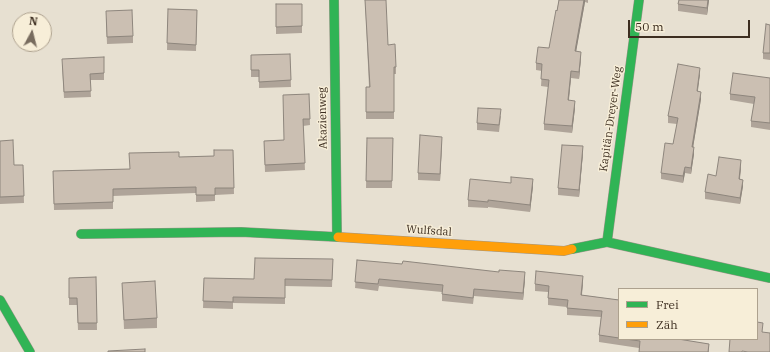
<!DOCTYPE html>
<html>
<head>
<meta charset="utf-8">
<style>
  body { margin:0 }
  #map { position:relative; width:770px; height:352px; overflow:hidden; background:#e7e0d1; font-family:"IBM Plex Serif",serif }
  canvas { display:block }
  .legend { position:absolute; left:618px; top:288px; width:140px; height:52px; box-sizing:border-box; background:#f7eed8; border:1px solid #ada18e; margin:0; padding:5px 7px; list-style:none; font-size:12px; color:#3d2e20 }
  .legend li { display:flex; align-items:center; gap:8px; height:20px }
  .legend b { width:20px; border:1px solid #ada18e }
  .north { position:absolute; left:12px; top:12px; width:40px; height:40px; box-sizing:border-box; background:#f7eed8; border:1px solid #ada18e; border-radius:50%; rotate:7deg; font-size:11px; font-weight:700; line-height:16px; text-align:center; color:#3d2e20 }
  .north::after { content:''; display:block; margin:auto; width:14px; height:18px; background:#786c5e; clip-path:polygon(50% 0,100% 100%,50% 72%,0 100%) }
  .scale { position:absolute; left:628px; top:20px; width:122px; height:18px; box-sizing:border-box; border:2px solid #3d2e20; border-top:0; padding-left:5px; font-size:12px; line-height:14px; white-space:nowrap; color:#3d2e20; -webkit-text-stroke:3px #f7eed8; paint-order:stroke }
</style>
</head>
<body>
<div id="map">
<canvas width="770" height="352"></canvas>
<ul class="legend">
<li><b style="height:5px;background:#30b455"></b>Frei</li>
<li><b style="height:5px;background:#ff9f0a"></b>Zäh</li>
</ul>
<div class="north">N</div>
<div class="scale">50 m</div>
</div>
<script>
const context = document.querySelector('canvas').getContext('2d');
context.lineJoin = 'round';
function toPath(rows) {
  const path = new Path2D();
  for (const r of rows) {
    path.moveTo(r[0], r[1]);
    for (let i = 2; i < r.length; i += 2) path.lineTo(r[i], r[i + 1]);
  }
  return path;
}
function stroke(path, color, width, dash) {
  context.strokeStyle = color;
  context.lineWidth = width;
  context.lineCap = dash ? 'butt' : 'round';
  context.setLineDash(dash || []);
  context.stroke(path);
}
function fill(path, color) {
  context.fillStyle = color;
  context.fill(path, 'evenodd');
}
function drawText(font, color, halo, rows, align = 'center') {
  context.font = font + ' "IBM Plex Serif",serif';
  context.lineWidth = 3;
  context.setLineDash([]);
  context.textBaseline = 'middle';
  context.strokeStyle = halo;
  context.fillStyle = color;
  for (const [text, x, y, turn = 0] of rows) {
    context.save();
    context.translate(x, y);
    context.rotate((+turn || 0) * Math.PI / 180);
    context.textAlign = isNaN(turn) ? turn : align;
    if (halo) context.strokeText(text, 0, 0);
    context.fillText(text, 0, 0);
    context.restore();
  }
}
const fast = toPath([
  [334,0,337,237],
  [81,234,241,232,338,237],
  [607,242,639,0],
  [572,249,607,242,770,278],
  [0,300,30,352]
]);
const slow = toPath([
  [338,237,564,251,572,249]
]);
const wall = toPath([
  [365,0,388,45,396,67,396,74,394,74,394,119,366,119,366,87,369,87],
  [559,0,588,0,588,3,585,2,576,51,581,58,579,79,571,78,569,100,575,108,572,133,544,130,544,124,548,87,541,86,542,71,536,70,536,63,549,48],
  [709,0,707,15,678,11,678,4],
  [276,4,302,4,302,33,276,34],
  [168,9,197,10,196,51,167,50],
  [106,18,133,36,133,43,107,44],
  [770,25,770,60,763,59,763,53],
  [290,54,291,87,259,88,259,77,251,77,251,55],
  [104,57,104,80,90,80,91,97,64,98,62,65],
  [700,74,697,91,701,99,693,147,694,154,691,174,685,173,683,183,661,179,661,173,673,144,677,124,668,123,668,116],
  [770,78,770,130,751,127,751,121,754,104,730,100,730,94],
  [309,94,310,125,303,126,305,170,265,172,264,141,284,140],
  [501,116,499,132,477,130,477,123],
  [367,138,393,138,392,188,366,188],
  [0,141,14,165,23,165,24,203,0,204],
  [442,143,440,181,418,180,418,173],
  [233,150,234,194,215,195,215,201,196,202,196,193,113,196,113,209,54,210,53,171,130,169,179,157,214,156],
  [583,153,579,197,558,195,558,188],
  [741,167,740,179,743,186,740,204,705,199,705,192,716,176],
  [533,186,530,212,488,207,488,208,468,207,468,200],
  [333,259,332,287,285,286,285,304,233,303,233,309,203,308,204,278,254,279],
  [357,260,525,279,523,300,474,296,473,304,442,301,442,292,379,286,378,291,355,288],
  [96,277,97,330,78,330,77,305,69,305,69,278],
  [583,282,582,295,619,300,619,339,678,339,709,344,709,352,639,352,639,348,599,342,599,335,601,317,567,315,567,307,548,305,548,292,535,291,535,284],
  [122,283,157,318,157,328,124,329]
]);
const shadedWall = toPath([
  [584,0,585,0,585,2,575,58,575,51],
  [708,0,709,0,707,15,707,8],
  [581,52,581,58,579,79,579,72],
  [700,68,700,74,697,98,697,91],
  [571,71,571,78,568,107,568,100],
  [701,92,701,99,692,154,692,147],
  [575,101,575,108,572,133,572,126],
  [442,137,442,143,440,181,440,174],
  [583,146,583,153,579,197,579,190],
  [694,147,694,154,691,174,691,168],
  [741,160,741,167,739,186,739,179],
  [685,167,685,173,683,183,683,176],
  [533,179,533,186,530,212,530,205],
  [743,180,743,186,740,204,740,198],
  [525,272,525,279,523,300,523,293],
  [583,276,583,282,581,302,581,295]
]);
const building = toPath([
  [365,0,386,0,388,45,395,44,396,67,394,67,394,112,366,112,366,87,370,87,365,0],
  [559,0,584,0,575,51,581,52,579,72,571,71,568,100,575,101,572,126,544,124,549,80,541,79,542,64,536,63,538,47,549,48,556,10,557,11,559,0],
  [679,0,708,0,707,8,678,4,679,0],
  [276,4,302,4,302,26,276,27,276,4],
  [168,9,197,10,196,45,167,43,168,9],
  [132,10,133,36,107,37,106,11,132,10],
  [766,24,770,25,770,53,763,53,766,24],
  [290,54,291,80,259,82,259,70,251,70,251,55,290,54],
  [104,57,104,73,90,74,91,91,64,92,62,59,104,57],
  [678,64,700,68,697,91,701,92,692,147,694,147,691,168,685,167,683,176,661,173,665,143,673,144,678,118,668,116,678,64],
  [733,73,770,78,770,123,751,121,755,97,730,94,733,73],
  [309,94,310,119,303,119,305,163,265,165,264,141,284,140,283,95,309,94],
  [478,108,501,109,499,125,477,123,478,108],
  [420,135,442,137,440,174,418,173,420,135],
  [367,138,393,138,392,181,366,181,367,138],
  [13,140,14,165,23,165,24,196,0,197,0,141,13,140],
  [562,145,583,146,579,190,558,188,562,145],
  [214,150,233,150,234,188,215,188,215,195,196,195,196,187,113,189,113,202,54,204,53,171,130,169,129,153,179,152,179,157,214,156,214,150],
  [719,157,741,160,739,179,743,180,740,198,705,192,708,174,716,176,719,157],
  [511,177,533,179,530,205,488,200,488,202,468,200,470,179,511,183,511,177],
  [255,258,333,259,332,280,285,279,285,298,233,297,233,302,203,301,204,278,254,279,255,258],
  [357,260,402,264,403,261,499,272,499,270,525,272,523,293,474,289,473,298,442,294,443,285,379,279,378,284,355,282,357,260],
  [536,271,583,276,581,295,619,300,619,338,599,335,602,311,567,308,568,300,548,298,549,286,535,284,536,271],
  [96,277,97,323,78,323,77,298,69,298,69,278,96,277],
  [155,281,157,318,124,320,122,283,155,281],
  [757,322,763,323,762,332,770,333,770,352,748,352,742,351,742,352,729,352,730,339,757,339,757,322],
  [625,339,678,339,709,344,708,352,639,352,640,341,625,339],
  [145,349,145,352,108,352,108,351,145,349]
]);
const streetNames = [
  ["Akazienweg",323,118,-91],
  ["Kapitän-Dreyer-Weg",611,119,-82],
  ["Wulfsdal",429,231,4]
];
stroke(fast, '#9c958a', 10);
stroke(slow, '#9c958a', 10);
stroke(fast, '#30b455', 9);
stroke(slow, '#ff9f0a', 9);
fill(wall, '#afa499');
fill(shadedWall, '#8e867d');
fill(building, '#cbbfb2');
stroke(building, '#8e867d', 1);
drawText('11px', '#3d2e20', '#f7eed8', streetNames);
</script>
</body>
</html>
